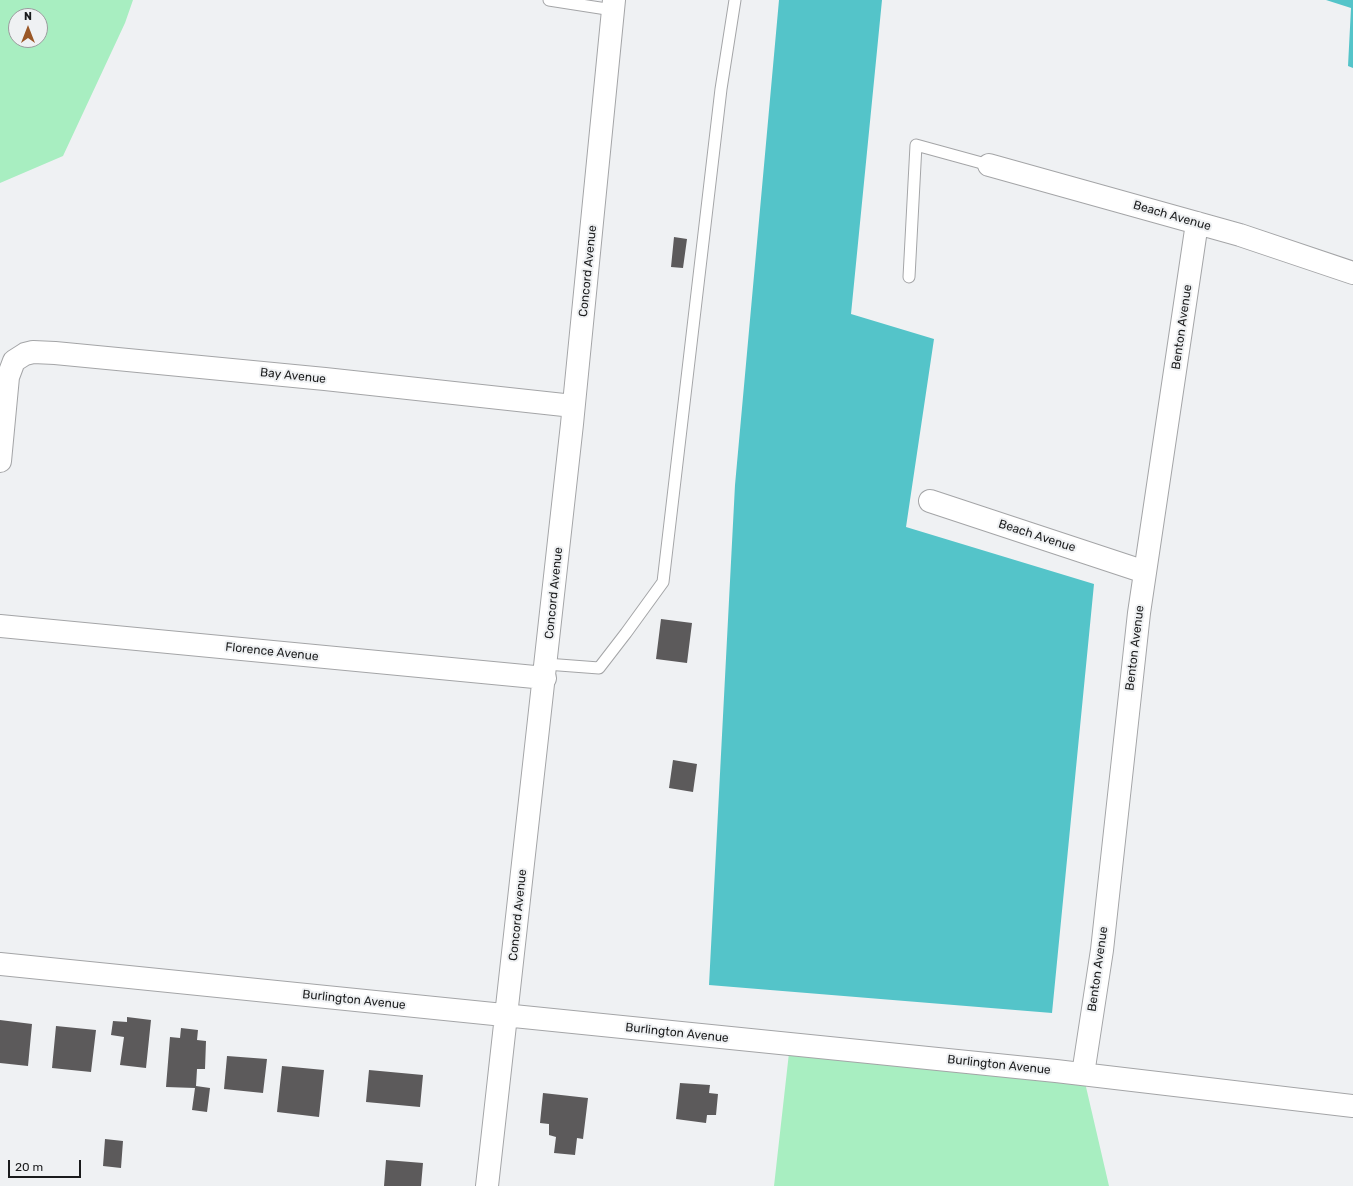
<!DOCTYPE html>
<html>
<head>
<meta charset="utf-8">
<style>
  body { margin:0 }
  #map { position:relative; width:1353px; height:1186px; overflow:hidden; background:#eff1f3; font-family:Rubik,sans-serif }
  canvas { display:block }
  .north { position:absolute; left:8px; top:8px; width:40px; height:40px; box-sizing:border-box; background:#eff1f3; border:1px solid #9a9b9d; border-radius:50%; rotate:0deg; font-size:11px; font-weight:700; line-height:16px; text-align:center; color:#1a1b1c }
  .north::after { content:''; display:block; margin:auto; width:14px; height:18px; background:#9a5726; clip-path:polygon(50% 0,100% 100%,50% 72%,0 100%) }
  .scale { position:absolute; left:8px; top:1160px; width:73px; height:18px; box-sizing:border-box; border:2px solid #1a1b1c; border-top:0; padding-left:5px; font-size:12px; line-height:14px; white-space:nowrap; color:#1a1b1c; -webkit-text-stroke:3px #eff1f3; paint-order:stroke }
</style>
</head>
<body>
<div id="map">
<canvas width="1353" height="1186"></canvas>
<div class="north">N</div>
<div class="scale">20 m</div>
</div>
<script>
const context = document.querySelector('canvas').getContext('2d');
context.lineJoin = 'round';
function fill(path, color) {
  context.fillStyle = color;
  context.fill(path, 'evenodd');
}
function toPath(rows) {
  const path = new Path2D();
  for (const r of rows) {
    path.moveTo(r[0], r[1]);
    for (let i = 2; i < r.length; i += 2) path.lineTo(r[i], r[i + 1]);
  }
  return path;
}
function stroke(path, color, width, dash) {
  context.strokeStyle = color;
  context.lineWidth = width;
  context.lineCap = dash ? 'butt' : 'round';
  context.setLineDash(dash || []);
  context.stroke(path);
}
function drawText(font, color, halo, rows, align = 'center') {
  context.font = font + ' Rubik,sans-serif';
  context.lineWidth = 4;
  context.setLineDash([]);
  context.textBaseline = 'middle';
  context.strokeStyle = halo;
  context.fillStyle = color;
  for (const [text, x, y, turn = 0] of rows) {
    context.save();
    context.translate(x, y);
    context.rotate((+turn || 0) * Math.PI / 180);
    context.textAlign = isNaN(turn) ? turn : align;
    if (halo) context.strokeText(text, 0, 0);
    context.fillText(text, 0, 0);
    context.restore();
  }
}
const green = toPath([
  [0,0,133,0,125,23,63,156,0,183],
  [16,16,40,16,40,40,16,40],
  [790,1044,1083,1074,1109,1186,774,1186]
]);
const water = toPath([
  [779,0,882,0,851,314,934,339,906,527,1094,584,1052,1013,709,985,735,485],
  [1326,0,1353,0,1353,68,1348,66,1351,8]
]);
const building = toPath([
  [674,237,687,239,683,268,671,267],
  [661,619,692,623,687,663,656,659],
  [673,760,697,764,693,792,669,788],
  [127,1017,151,1020,146,1068,120,1065,124,1037,111,1035,113,1021,127,1022],
  [0,1020,32,1024,28,1066,0,1063],
  [56,1026,96,1030,91,1072,52,1068],
  [181,1028,198,1030,197,1040,206,1041,205,1069,197,1069,196,1086,210,1088,207,1112,192,1110,195,1088,166,1087,170,1037,180,1038],
  [227,1056,267,1059,263,1093,224,1089],
  [282,1066,324,1070,319,1117,277,1112],
  [369,1070,423,1075,420,1107,366,1102],
  [680,1083,710,1085,709,1093,718,1094,716,1115,707,1115,706,1123,676,1119],
  [543,1093,588,1098,583,1139,577,1138,575,1155,554,1153,556,1137,549,1135,549,1124,540,1123],
  [105,1139,123,1141,121,1168,103,1166],
  [386,1160,423,1163,421,1186,384,1186]
]);
const lane = toPath([
  [549,0,613,10],
  [909,277,916,145,989,165],
  [546,664,599,668,626,633,663,582,721,89,735,0]
]);
const street = toPath([
  [989,165,1240,235,1353,273],
  [0,461,8,377,14,361,25,354,33,352,55,353,325,379,573,406],
  [930,501,1145,572],
  [0,626,545,678],
  [0,964,1056,1071,1353,1106],
  [1083,1074,1102,950,1139,613,1197,223],
  [487,1186,572,424,614,0]
]);
const streetNames = [
  ["Beach Avenue",1172,216,16],
  ["Concord Avenue",588,271,-84],
  ["Benton Avenue",1182,327,-82],
  ["Bay Avenue",293,376,6],
  ["Beach Avenue",1037,536,18],
  ["Concord Avenue",554,593,-84],
  ["Benton Avenue",1135,648,-83],
  ["Florence Avenue",272,652,6],
  ["Concord Avenue",518,915,-84],
  ["Benton Avenue",1098,969,-82],
  ["Burlington Avenue",354,1000,6],
  ["Burlington Avenue",677,1033,6],
  ["Burlington Avenue",999,1065,6]
];
fill(green, '#a8eec1');
fill(water, '#54c4c9');
fill(building, '#5c5a5b');
stroke(lane, '#a4a5a7', 13);
stroke(street, '#a4a5a7', 24);
stroke(lane, '#fff', 11);
stroke(street, '#fff', 22);
drawText('12px', '#1a1b1c', '#eff1f3', streetNames);
</script>
</body>
</html>
